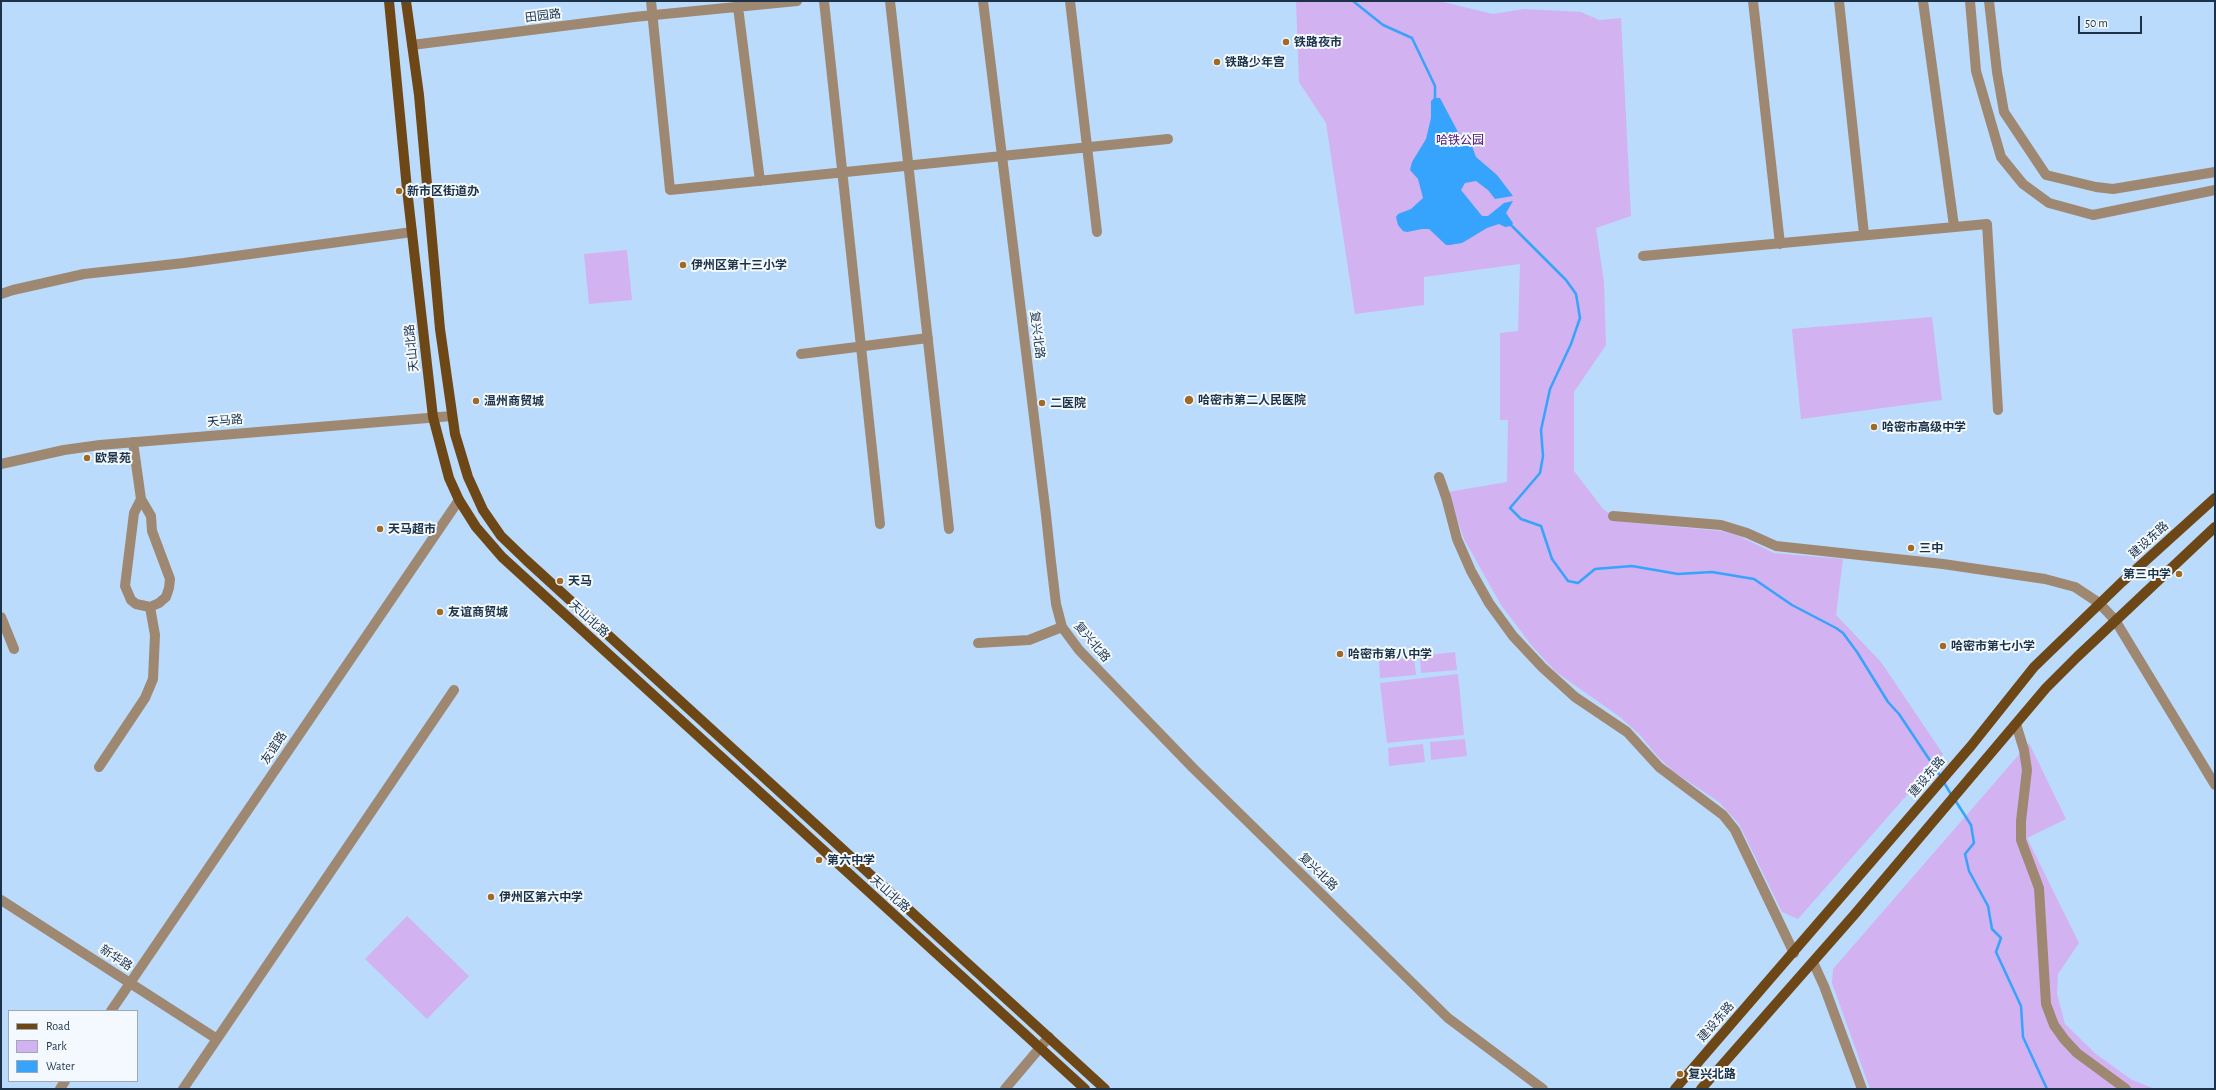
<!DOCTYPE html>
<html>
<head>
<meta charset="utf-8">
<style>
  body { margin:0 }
  #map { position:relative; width:2216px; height:1090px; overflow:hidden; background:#badbfc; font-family:"Alegreya Sans",sans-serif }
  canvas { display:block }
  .frame { position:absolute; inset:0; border:2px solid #1b3248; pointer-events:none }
  .legend { position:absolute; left:8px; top:1010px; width:130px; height:72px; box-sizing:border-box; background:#f3f9fe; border:1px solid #9da9b5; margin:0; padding:5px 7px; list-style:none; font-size:12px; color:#1b3248 }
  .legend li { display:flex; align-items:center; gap:8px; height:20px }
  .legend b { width:20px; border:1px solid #9da9b5 }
  .scale { position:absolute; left:2078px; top:16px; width:64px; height:18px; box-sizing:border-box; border:2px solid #1b3248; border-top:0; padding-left:5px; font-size:12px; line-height:14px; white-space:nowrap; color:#1b3248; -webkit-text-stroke:3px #f3f9fe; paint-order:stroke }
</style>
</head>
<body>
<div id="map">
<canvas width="2216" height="1090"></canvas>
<div class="frame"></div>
<ul class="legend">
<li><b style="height:5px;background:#6e4716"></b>Road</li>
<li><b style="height:11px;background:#d3b2f1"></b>Park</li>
<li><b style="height:11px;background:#36a3fd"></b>Water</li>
</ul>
<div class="scale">50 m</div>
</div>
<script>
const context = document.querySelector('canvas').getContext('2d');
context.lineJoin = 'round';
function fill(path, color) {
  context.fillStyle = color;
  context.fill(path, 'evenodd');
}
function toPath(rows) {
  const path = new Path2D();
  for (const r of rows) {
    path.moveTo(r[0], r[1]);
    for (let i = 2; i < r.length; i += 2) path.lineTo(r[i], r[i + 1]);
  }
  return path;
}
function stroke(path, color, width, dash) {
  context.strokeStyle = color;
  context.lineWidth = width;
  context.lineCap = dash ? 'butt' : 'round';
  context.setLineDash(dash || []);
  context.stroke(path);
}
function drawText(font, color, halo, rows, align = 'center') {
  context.font = font + ' "Alegreya Sans","Noto Sans SC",sans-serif';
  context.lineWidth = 4;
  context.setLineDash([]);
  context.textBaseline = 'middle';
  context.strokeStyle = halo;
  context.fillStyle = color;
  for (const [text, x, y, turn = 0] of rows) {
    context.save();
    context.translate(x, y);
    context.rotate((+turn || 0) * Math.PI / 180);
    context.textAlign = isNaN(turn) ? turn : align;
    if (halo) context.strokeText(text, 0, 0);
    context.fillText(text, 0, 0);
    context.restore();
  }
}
const green = toPath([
  [1296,1,1439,1,1493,14,1524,9,1581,12,1599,20,1621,18,1631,216,1596,228,1604,282,1606,345,1574,392,1574,471,1603,509,1624,522,1721,531,1739,536,1774,553,1843,559,1836,615,1881,662,1943,754,1798,919,1782,912,1739,824,1719,802,1674,772,1658,757,1640,735,1620,717,1556,672,1532,646,1501,605,1464,539,1448,492,1507,482,1508,420,1500,420,1500,333,1518,331,1520,264,1424,277,1424,305,1355,314,1326,123,1299,82],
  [627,250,632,300,589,304,584,254],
  [1932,317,1942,400,1801,419,1792,329],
  [1455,652,1457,670,1421,673,1420,656],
  [1414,657,1416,675,1380,678,1379,661],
  [1458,674,1464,735,1387,743,1380,683],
  [1465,739,1467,756,1431,760,1430,742],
  [2029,743,2066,819,2027,838,2079,943,2058,974,2057,994,2065,1024,2096,1054,2132,1080,2155,1089,1870,1089,1832,983,1833,969],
  [1423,744,1425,762,1389,766,1388,748],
  [407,916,469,976,427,1019,365,959]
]);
const water = toPath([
  [1434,98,1440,98,1458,132,1472,146,1476,157,1497,175,1513,196,1495,199,1488,190,1476,181,1465,183,1461,190,1482,216,1488,216,1504,203,1513,201,1506,213,1513,223,1511,226,1505,227,1499,224,1487,228,1462,243,1450,245,1446,245,1429,229,1422,229,1407,232,1403,231,1398,225,1396,217,1398,214,1411,209,1423,198,1418,179,1410,170,1412,162,1426,139,1431,118,1431,101]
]);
const stream = toPath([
  [1353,1,1383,25,1412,38,1435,86,1435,100],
  [1510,224,1566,280,1576,294,1580,318,1571,344,1550,389,1541,430,1543,456,1540,473,1510,508,1521,519,1541,526,1552,559,1568,581,1578,583,1595,569,1632,566,1678,574,1712,572,1754,579,1792,605,1836,628,1843,633,1857,652,1888,702,1899,714,1941,777],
  [1943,781,1952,796],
  [1955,800,1971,825,1974,843,1965,854,1969,871,1988,906,1992,929,2001,938,1996,952,2021,1006,2023,1037,2047,1089]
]);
const minor = toPath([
  [651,1,670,190,1168,139],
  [824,1,880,524],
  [890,1,949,529],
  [983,1,1046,515,1051,562,1056,604,1062,627,1079,650,1193,768,1448,1018,1543,1089],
  [1070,1,1097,232],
  [1753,1,1780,244],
  [1839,1,1864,234],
  [1923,1,1954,226],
  [1970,1,1976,71,2001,157,2023,184,2049,203,2093,215,2215,190],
  [1989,1,1997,72,2004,112,2046,175,2096,187,2113,189,2215,172],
  [738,7,760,181],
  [412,45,634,17,797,1],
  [1643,256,1987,224,1998,410],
  [1,294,13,290,84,274,184,263,412,232],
  [801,354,928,338],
  [133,442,141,499,134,513,125,586,131,600,136,604,150,607,159,603,166,597,169,588,170,579,152,531,151,516,141,499],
  [1,464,64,450,100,445,452,416],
  [1439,477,1446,497,1457,539,1471,571,1489,603,1513,636,1542,667,1575,697,1627,732,1659,767,1723,815,1735,830,1794,953],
  [1613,516,1721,525,1747,533,1776,546,1943,564,2045,579,2075,587,2099,603,2115,620,2215,785],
  [1,617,14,649],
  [978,643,1029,640,1062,627],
  [2016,724,2024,750,2027,770,2021,821,2021,840,2039,888,2046,1004,2054,1025,2064,1039,2077,1053,2126,1089],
  [99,767,145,698,153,679,155,635,150,607],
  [1,900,217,1039],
  [1813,962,1824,986,1862,1089],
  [111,1011,459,500],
  [60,1089,65,1081],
  [183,1089,454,690],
  [1005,1089,1049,1037]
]);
const major = toPath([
  [389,1,407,189,433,417,449,478,459,500,476,527,502,557,1085,1089],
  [406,1,419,95,440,329,455,434,468,477,483,510,501,536,526,560,1105,1089],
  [1675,1089,1971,746,2034,667,2122,582,2215,498],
  [1701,1089,1854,915,2046,688,2077,657,2215,527]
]);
const markers = [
  [1286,42,4,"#a06924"],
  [1217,62,4,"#a06924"],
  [399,191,4,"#a06924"],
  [683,265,4,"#a06924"],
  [1189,400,5,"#a06924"],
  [476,401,4,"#a06924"],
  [1042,403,4,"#a06924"],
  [1874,427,4,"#a06924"],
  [87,458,4,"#a06924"],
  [380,529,4,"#a06924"],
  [1911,548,4,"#a06924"],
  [2179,574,4,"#a06924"],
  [560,581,4,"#a06924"],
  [440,612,4,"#a06924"],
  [1943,646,4,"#a06924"],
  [1340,654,4,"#a06924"],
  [819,860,4,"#a06924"],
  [491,897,4,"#a06924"],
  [1680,1074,4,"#a06924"]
];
const streetNames = [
  ["田园路",543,16,-7],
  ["复兴北路",1037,335,83],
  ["天山北路",412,348,-96],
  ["天马路",225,421,-5],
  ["建设东路",2149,540,-42],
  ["天山北路",589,619,42],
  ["复兴北路",1092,642,50],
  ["友谊路",274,748,-56],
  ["建设东路",1927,777,-50],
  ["复兴北路",1318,872,44],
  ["天山北路",890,894,42],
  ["新华路",116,958,33],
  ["建设东路",1716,1022,-49]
];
const poiNames = [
  ["铁路夜市",1294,42],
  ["铁路少年宫",1225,62],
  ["新市区街道办",407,191],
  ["伊州区第十三小学",691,265],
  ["哈密市第二人民医院",1198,400],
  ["温州商贸城",484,401],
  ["二医院",1050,403],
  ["哈密市高级中学",1882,427],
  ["欧景苑",95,458],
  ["天马超市",388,529],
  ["三中",1919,548],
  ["第三中学",2171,574,"right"],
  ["天马",568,581],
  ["友谊商贸城",448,612],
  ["哈密市第七小学",1951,646],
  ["哈密市第八中学",1348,654],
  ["第六中学",827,860],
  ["伊州区第六中学",499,897],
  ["复兴北路",1688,1074]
];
const parkNames = [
  ["哈铁公园",1460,140]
];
fill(green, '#d3b2f1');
fill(water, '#36a3fd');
stroke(stream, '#36a3fd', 2.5);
stroke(minor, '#9f8871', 10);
stroke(major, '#6e4716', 10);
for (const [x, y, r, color] of markers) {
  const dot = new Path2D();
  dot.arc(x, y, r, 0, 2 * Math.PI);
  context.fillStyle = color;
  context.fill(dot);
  stroke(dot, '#f3f9fe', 1.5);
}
drawText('12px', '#1b3248', '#f3f9fe', streetNames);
drawText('bold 12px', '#1b3248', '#f3f9fe', poiNames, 'left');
drawText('12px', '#4d0f72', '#f3f9fe', parkNames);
</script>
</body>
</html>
